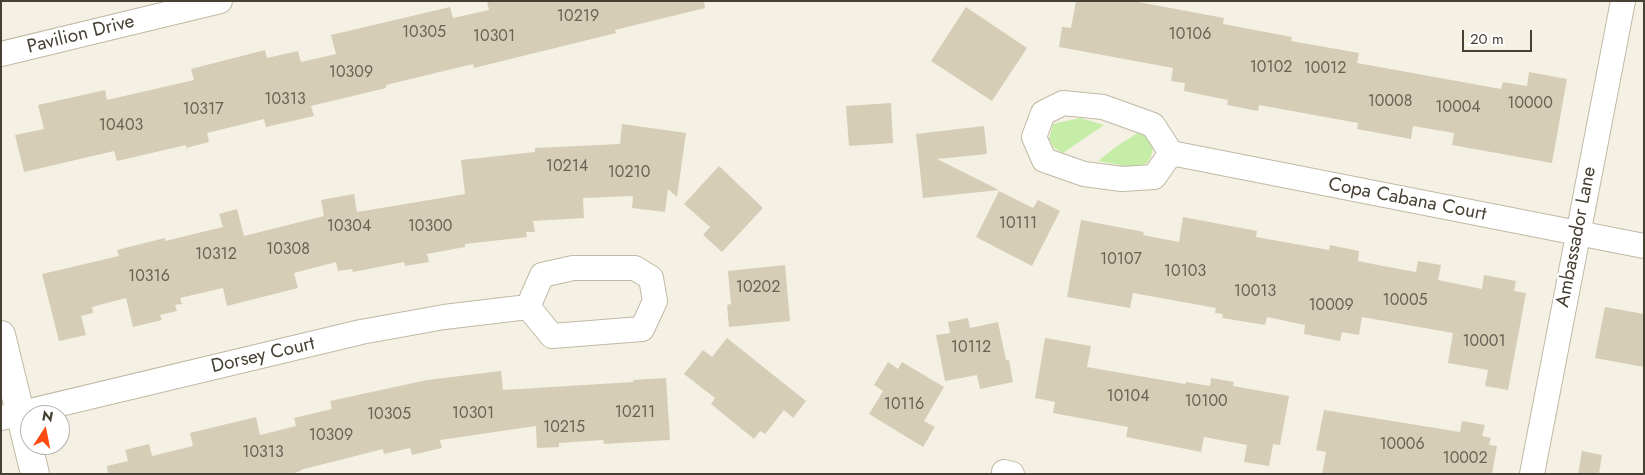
<!DOCTYPE html>
<html>
<head>
<meta charset="utf-8">
<style>
  body { margin:0 }
  #map { position:relative; width:1645px; height:475px; overflow:hidden; background:#f4f0e3; font-family:Jost,sans-serif }
  canvas { display:block }
  .frame { position:absolute; inset:0; border:2px solid #464033; pointer-events:none }
  .north { position:absolute; left:20px; top:405px; width:50px; height:50px; box-sizing:border-box; background:#fff; border:1px solid #b5b3ad; border-radius:50%; rotate:11deg; font-size:14px; font-weight:700; line-height:20px; text-align:center; color:#464033 }
  .north::after { content:''; display:block; margin:auto; width:18px; height:22px; background:#ff4b0f; clip-path:polygon(50% 0,100% 100%,50% 72%,0 100%) }
  .scale { position:absolute; left:1462px; top:30px; width:70px; height:22px; box-sizing:border-box; border:2px solid #464033; border-top:0; padding-left:6px; font-size:15px; line-height:18px; white-space:nowrap; color:#464033; -webkit-text-stroke:4px #fff; paint-order:stroke }
</style>
</head>
<body>
<div id="map">
<canvas width="1645" height="475"></canvas>
<div class="frame"></div>
<div class="north">N</div>
<div class="scale">20 m</div>
</div>
<script>
const context = document.querySelector('canvas').getContext('2d');
context.lineJoin = 'round';
function fill(path, color) {
  context.fillStyle = color;
  context.fill(path, 'evenodd');
}
function toPath(rows) {
  const path = new Path2D();
  for (const r of rows) {
    path.moveTo(r[0], r[1]);
    for (let i = 2; i < r.length; i += 2) path.lineTo(r[i], r[i + 1]);
  }
  return path;
}
function stroke(path, color, width, dash) {
  context.strokeStyle = color;
  context.lineWidth = width;
  context.lineCap = dash ? 'butt' : 'round';
  context.setLineDash(dash || []);
  context.stroke(path);
}
function drawText(font, color, halo, rows, align = 'center') {
  context.font = font + ' Jost,sans-serif';
  context.lineWidth = 4.5;
  context.setLineDash([]);
  context.textBaseline = 'middle';
  context.strokeStyle = halo;
  context.fillStyle = color;
  for (const [text, x, y, turn = 0] of rows) {
    context.save();
    context.translate(x, y);
    context.rotate((+turn || 0) * Math.PI / 180);
    context.textAlign = isNaN(turn) ? turn : align;
    if (halo) context.strokeText(text, 0, 0);
    context.fillText(text, 0, 0);
    context.restore();
  }
}
const green = toPath([
  [1080,118,1104,125,1063,153,1054,148,1049,139,1053,124],
  [1141,131,1150,140,1153,148,1151,157,1147,163,1136,168,1098,161,1117,146]
]);
const building = toPath([
  [487,1,704,1,705,8,615,30,616,33,474,68,473,64,386,85,386,88,311,106,314,116,266,127,264,119,207,133,209,142,186,148,186,145,117,161,114,151,24,172,15,135,44,129,38,105,105,90,107,100,194,80,191,69,265,50,267,58,298,51,301,62,336,54,331,35,450,7,453,18,489,10],
  [1076,1,1133,1,1224,18,1223,24,1292,37,1291,41,1359,53,1357,63,1501,89,1503,82,1527,86,1529,72,1567,79,1552,163,1452,145,1454,133,1413,126,1411,139,1357,129,1358,123,1259,105,1258,111,1227,105,1228,100,1184,91,1185,83,1171,81,1173,68,1059,47,1062,27,1071,28],
  [966,7,1027,48,992,101,931,61],
  [891,103,893,143,849,146,846,106],
  [622,124,686,133,677,197,668,189,665,212,632,208,633,196,583,198,584,218,533,221,535,232,526,232,527,237,465,244,465,247,427,254,429,262,405,266,404,262,353,272,352,269,338,271,336,262,294,273,298,288,227,306,223,288,180,298,182,304,175,305,177,311,160,315,162,320,133,327,126,298,92,307,93,313,81,316,86,335,59,341,42,274,119,256,117,250,165,238,165,241,223,227,219,214,237,209,244,236,324,216,321,200,354,194,357,212,465,194,461,160,535,152,535,148,620,144],
  [984,126,987,154,937,159,999,190,923,198,916,134],
  [719,166,763,208,722,252,703,235,710,227,684,204],
  [999,191,1033,208,1038,200,1060,211,1032,266,976,237],
  [1183,217,1257,231,1256,237,1329,250,1330,245,1359,251,1358,261,1383,266,1416,272,1418,261,1441,265,1438,280,1482,289,1484,275,1516,281,1514,291,1526,293,1508,390,1485,386,1488,370,1448,363,1453,333,1362,317,1359,335,1342,332,1340,341,1304,334,1305,325,1267,317,1265,325,1222,318,1223,314,1215,313,1216,308,1133,293,1130,308,1067,297,1081,220,1144,232,1143,235,1179,242],
  [785,265,790,321,729,327,727,305,731,304,728,271],
  [1605,307,1644,314,1644,367,1595,358],
  [968,318,970,328,998,322,1006,360,1009,360,1013,382,980,389,977,375,945,381,936,335,950,333,948,322],
  [727,338,806,401,793,418,784,410,765,434,760,431,754,439,711,404,715,398,684,374,703,350,712,357],
  [1045,338,1091,346,1087,367,1185,384,1186,382,1210,386,1211,378,1234,382,1233,386,1289,396,1280,445,1273,444,1269,466,1244,462,1247,445,1204,437,1201,452,1126,437,1128,427,1053,413,1055,402,1035,398],
  [888,362,898,369,902,362,944,387,924,421,935,427,923,447,869,414,883,391,874,385],
  [501,371,503,390,633,382,633,380,666,378,670,440,604,444,603,440,559,443,559,447,537,448,536,426,440,440,442,448,412,455,410,448,384,454,383,449,300,470,301,471,291,474,108,474,107,466,128,461,125,450,149,444,152,456,193,446,190,433,256,417,260,435,296,426,294,418,332,409,330,401,427,380],
  [1324,410,1460,432,1462,421,1485,425,1482,436,1491,438,1489,445,1497,446,1492,474,1322,474,1326,452,1316,450],
  [1582,451,1602,455,1599,474,1578,474]
]);
const minor = toPath([
  [1,54,220,1],
  [1171,153,1154,177,1122,179,1084,174,1044,160,1034,137,1043,113,1063,103,1103,107,1153,125,1171,153,1644,246],
  [573,268,635,268,651,278,655,301,642,329,552,336,528,307,542,275,573,268],
  [1,418,361,332,444,317,528,307],
  [1004,472,1012,474],
  [1532,474,1623,1]
]);
const tertiary = toPath([
  [1,335,35,474]
]);
const numberNames = [
  ["10219",578,17],
  ["10305",424,33],
  ["10106",1190,35],
  ["10301",494,37],
  ["10102",1271,68],
  ["10012",1325,69],
  ["10309",351,73],
  ["10313",285,100],
  ["10008",1390,102],
  ["10000",1530,104],
  ["10004",1458,108],
  ["10317",203,110],
  ["10403",121,126],
  ["10214",567,167],
  ["10210",629,173],
  ["10111",1018,224],
  ["10304",349,227],
  ["10300",430,227],
  ["10308",288,250],
  ["10312",216,255],
  ["10107",1121,260],
  ["10103",1185,272],
  ["10316",149,277],
  ["10202",758,288],
  ["10013",1255,292],
  ["10005",1405,301],
  ["10009",1331,306],
  ["10001",1484,342],
  ["10112",971,348],
  ["10104",1128,397],
  ["10100",1206,402],
  ["10116",904,405],
  ["10211",635,413],
  ["10301",473,414],
  ["10305",389,415],
  ["10215",564,428],
  ["10309",331,436],
  ["10006",1402,445],
  ["10313",263,453],
  ["10002",1465,459]
];
const streetNames = [
  ["Pavilion Drive",81,35,-14],
  ["Copa Cabana Court",1407,200,11],
  ["Ambassador Lane",1577,237,-79],
  ["Dorsey Court",263,356,-13]
];
fill(green, '#c6eda7');
fill(building, '#d6cdb7');
stroke(minor, '#c0b9a5', 26);
stroke(tertiary, '#c0b9a5', 30);
stroke(minor, '#fff', 24);
stroke(tertiary, '#fff', 28);
drawText('16px', '#6a6354', null, numberNames);
drawText('19px', '#464033', '#fff', streetNames);
</script>
</body>
</html>
